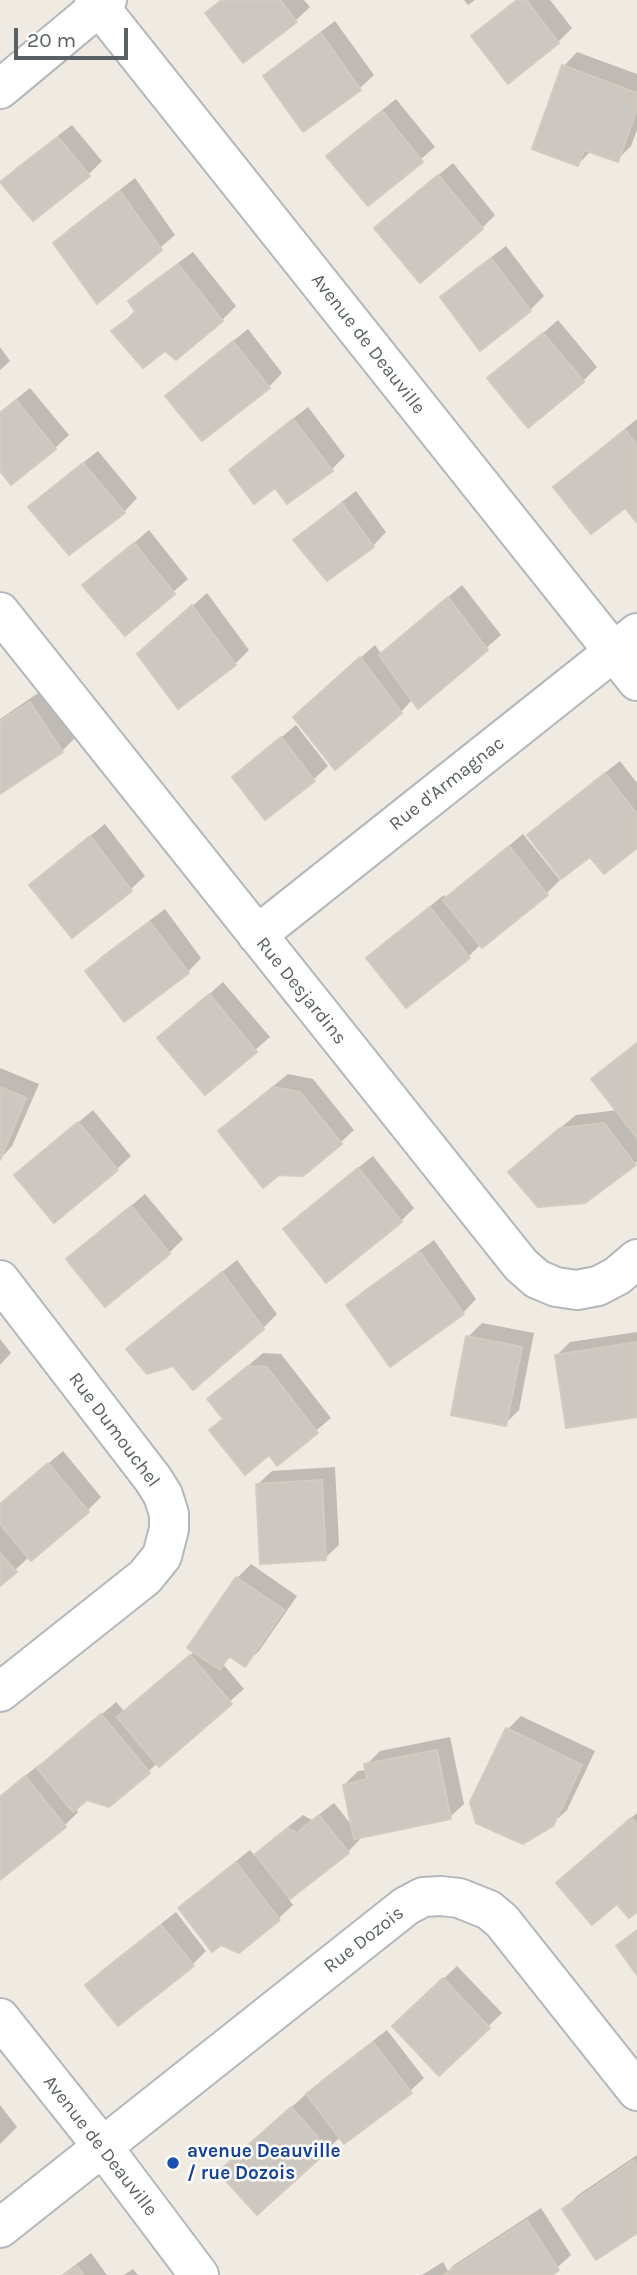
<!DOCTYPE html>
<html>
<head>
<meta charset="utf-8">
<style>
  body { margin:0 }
  #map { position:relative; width:637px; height:2275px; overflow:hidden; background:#efeae2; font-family:Karla,sans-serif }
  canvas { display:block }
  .scale { position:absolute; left:14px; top:28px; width:114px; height:32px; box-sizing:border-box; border:4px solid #5a6164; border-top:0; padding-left:9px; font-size:21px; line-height:24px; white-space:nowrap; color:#5a6164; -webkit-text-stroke:5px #fff; paint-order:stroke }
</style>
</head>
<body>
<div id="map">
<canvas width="637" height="2275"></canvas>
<div class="scale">20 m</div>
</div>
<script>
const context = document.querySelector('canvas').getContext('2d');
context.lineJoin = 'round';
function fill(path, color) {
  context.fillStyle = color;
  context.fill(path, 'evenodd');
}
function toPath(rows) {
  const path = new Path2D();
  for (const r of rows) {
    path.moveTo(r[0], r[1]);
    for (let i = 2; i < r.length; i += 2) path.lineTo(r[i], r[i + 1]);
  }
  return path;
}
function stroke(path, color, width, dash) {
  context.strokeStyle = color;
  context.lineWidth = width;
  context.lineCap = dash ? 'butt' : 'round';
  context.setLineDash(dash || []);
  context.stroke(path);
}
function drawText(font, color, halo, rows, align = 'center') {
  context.font = font + ' Karla,sans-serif';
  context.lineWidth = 5;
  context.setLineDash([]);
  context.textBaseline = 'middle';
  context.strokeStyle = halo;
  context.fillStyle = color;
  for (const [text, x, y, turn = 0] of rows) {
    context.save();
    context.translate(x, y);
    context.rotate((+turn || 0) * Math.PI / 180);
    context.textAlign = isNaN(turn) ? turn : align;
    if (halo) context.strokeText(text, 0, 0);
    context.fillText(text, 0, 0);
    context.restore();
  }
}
const shadow = toPath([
  [220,0,304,0,310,7,296,20,244,61,207,13],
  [464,0,475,0,468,5],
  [516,0,550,0,572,28,558,42,473,36],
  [335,21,374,75,360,88,304,129,265,76,279,63],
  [577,52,637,74,637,130,631,146,617,160,591,151,578,164,564,66],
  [396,99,435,147,368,204,329,156,342,142],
  [72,125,102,161,88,175,2,182,16,168],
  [453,163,495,215,482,228,390,215],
  [135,178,175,235,97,302,56,243,69,229],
  [506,246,544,296,530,310,442,297,456,284],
  [193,252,236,306,222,320,176,358,165,348,114,331,136,310,131,301,144,288],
  [558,320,597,367,583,381,490,379],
  [248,329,282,373,269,387,181,383],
  [0,347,10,361,0,370],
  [30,388,69,435,55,448,0,468,0,412],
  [308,407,345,456,331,470,275,486,231,470,245,456],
  [637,419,637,520,626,505,556,487,569,474],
  [98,451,137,498,124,512,30,507,44,493],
  [356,491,386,532,373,546,295,540,309,527],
  [149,530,188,579,125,634,84,586],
  [462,585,501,635,419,707,413,699,401,712,309,703,375,645,382,655],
  [207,593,249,650,235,664,154,640],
  [44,689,76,737,62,751,0,792,0,719],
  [296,725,328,766,314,779,265,818,234,777],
  [620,761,637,783,637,846,590,854,529,835,543,821],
  [105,824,145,876,131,889,72,936,32,885,46,871],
  [523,834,560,880,546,894,481,944,469,956,369,958,382,944,444,895,447,898],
  [165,909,201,958,188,972,87,971,101,957],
  [223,982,270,1037,206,1093,159,1038],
  [637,1042,637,1161,635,1164,524,1158,576,1115,618,1110,593,1079],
  [0,1068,39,1084,12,1146,0,1159],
  [288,1074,313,1079,354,1130,340,1143,220,1132,234,1118],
  [93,1110,131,1156,117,1169,16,1175],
  [373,1156,414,1208,401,1221,285,1229,299,1215],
  [145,1194,183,1239,169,1253,106,1305,69,1259],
  [434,1240,476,1299,463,1313,348,1306,362,1292],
  [237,1260,277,1314,263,1328,174,1364,128,1349,142,1336],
  [482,1323,534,1333,519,1410,505,1424,468,1337],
  [637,1332,637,1415,556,1356,570,1342],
  [0,1339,11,1353,0,1365],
  [263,1353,281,1354,331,1418,277,1464,269,1453,211,1430,223,1418,209,1399],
  [63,1451,101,1497,87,1511,29,1557,0,1584,0,1505],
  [335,1467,339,1545,325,1558,258,1484,272,1471],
  [251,1564,297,1596,259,1651,245,1664,232,1656,223,1664,244,1689,109,1805,87,1798,76,1808,78,1812,65,1825,0,1878,0,1796,40,1764,42,1766,116,1702,125,1712,195,1651,237,1578],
  [521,1716,595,1751,567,1810,552,1824,507,1730],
  [450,1737,464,1804,450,1817,360,1836,361,1838,348,1852,288,1898,293,1905,279,1918,238,1951,180,1908,194,1895,250,1850,255,1856,271,1840,303,1815,312,1820,334,1803,354,1828,344,1785,358,1771,367,1770,366,1765,380,1751],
  [637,1813,637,1909,558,1883,572,1869],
  [176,1912,206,1951,193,1964,88,1985,101,1971],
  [457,1966,502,2013,439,2074,408,2013],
  [387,2030,424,2078,410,2091,340,2137,328,2149,234,2158,322,2080],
  [0,2105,17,2127,0,2144],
  [637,2155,637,2231,564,2209,578,2195],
  [541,2208,571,2255,549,2275,422,2275,443,2262,448,2271,454,2265],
  [91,2253,107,2275,62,2275],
  [133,2269,138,2275,124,2275]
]);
const building = toPath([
  [222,0,280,0,297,22,243,63,205,13,222,0],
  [517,0,526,0,559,43,508,84,471,36,517,0],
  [321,33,361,90,303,132,263,76,321,33],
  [562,65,637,93,637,109,618,162,584,150,578,166,532,149,562,65],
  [382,111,423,162,368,206,326,156,382,111],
  [58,137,90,176,33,221,0,182,58,137],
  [438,175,483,229,420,283,374,228,438,175],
  [120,191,162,250,97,304,53,243,120,191],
  [491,258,531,311,480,351,440,297,491,258],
  [178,264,223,321,176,360,165,351,143,368,111,331,136,313,128,301,178,264],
  [543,333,584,382,528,428,487,378,543,333],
  [233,341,270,388,202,441,165,396,233,341],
  [16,400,56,449,11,485,0,471,0,413,16,400],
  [293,419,333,471,287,504,275,488,254,504,229,470,293,419],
  [625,430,637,445,637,523,625,508,591,534,553,487,625,430],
  [83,463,125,513,69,555,28,507,83,463],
  [342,503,374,547,327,581,293,540,342,503],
  [134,543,175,594,125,636,82,585,134,543],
  [448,597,488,650,418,709,379,655,448,597],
  [192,605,236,665,178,709,137,654,192,605],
  [360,657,402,713,335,770,293,717,360,657],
  [30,702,63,752,0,794,0,721,30,702],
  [281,737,315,781,265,820,232,777,281,737],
  [605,773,637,814,637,848,604,874,590,857,561,879,527,835,605,773],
  [90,836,132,891,72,938,29,885,90,836],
  [509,846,548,895,482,948,443,900,509,846],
  [430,907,470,958,406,1008,366,958,430,907],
  [150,922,189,973,124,1022,85,971,150,922],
  [209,994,257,1052,205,1095,157,1038,209,994],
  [637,1043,637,1138,591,1079,637,1043],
  [0,1087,26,1098,0,1160,0,1087],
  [273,1087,300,1092,342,1144,303,1176,279,1175,263,1188,218,1131,273,1087],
  [78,1122,118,1170,54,1223,14,1175,78,1122],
  [604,1123,636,1165,585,1203,538,1207,508,1172,560,1128,604,1123],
  [358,1168,402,1222,326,1283,283,1229,358,1168],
  [131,1206,170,1254,105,1307,66,1259,131,1206],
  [420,1252,464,1314,390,1367,346,1305,420,1252],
  [222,1272,264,1329,193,1390,173,1366,147,1374,126,1349,222,1272],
  [466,1336,522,1347,506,1426,451,1415,466,1336],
  [637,1342,637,1417,566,1428,555,1355,637,1342],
  [248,1366,267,1367,318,1433,277,1466,269,1455,245,1475,209,1430,223,1419,207,1399,248,1366],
  [48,1463,89,1512,31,1561,0,1524,0,1504,48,1463],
  [322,1480,326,1560,260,1564,256,1484,322,1480],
  [0,1553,17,1572,0,1586,0,1553],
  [236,1577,284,1610,245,1667,229,1656,220,1670,187,1648,236,1577],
  [190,1655,232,1704,159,1767,117,1717,190,1655],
  [101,1714,150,1773,109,1807,87,1800,73,1812,37,1768,101,1714],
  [506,1728,582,1765,553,1826,523,1844,476,1823,470,1802,506,1728],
  [437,1750,451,1819,354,1839,343,1785,367,1779,364,1764,437,1750],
  [25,1776,66,1827,0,1880,0,1797,25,1776],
  [319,1815,349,1853,290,1899,255,1854,288,1828,297,1833,319,1815],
  [631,1818,637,1825,637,1912,629,1918,617,1904,592,1925,556,1883,631,1818],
  [236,1862,280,1920,239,1953,221,1945,212,1952,178,1908,236,1862],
  [161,1925,194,1966,118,2026,85,1985,161,1925],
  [637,1930,637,1975,616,1946,637,1930],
  [443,1978,490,2028,439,2076,392,2026,443,1978],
  [373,2042,412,2093,344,2144,306,2094,373,2042],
  [291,2107,329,2150,257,2215,218,2172,291,2107],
  [634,2160,637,2165,637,2233,596,2260,562,2209,634,2160],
  [527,2220,559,2270,552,2275,443,2275,527,2220],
  [77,2266,84,2275,64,2275,77,2266]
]);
const minor = toPath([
  [94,0,637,681],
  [0,89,107,0],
  [0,612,521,1265,537,1279,556,1287,577,1290,598,1286,617,1276,637,1259],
  [257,935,637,633],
  [0,1280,153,1479,163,1495,169,1514,169,1529,162,1556,145,1577,0,1692],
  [0,2018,102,2146,199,2275],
  [0,2228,406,1906,423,1897,441,1896,459,1898,489,1910,502,1921,637,2091]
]);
const markers = [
  [173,2163,7,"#1a4fb4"]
];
const streetNames = [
  ["Avenue de Deauville",368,344,52],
  ["Rue d'Armagnac",447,784,-38],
  ["Rue Desjardins",301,991,51],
  ["Rue Dumouchel",114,1430,53],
  ["Rue Dozois",364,1940,-38],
  ["Avenue de Deauville",100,2146,52]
];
const transitNames = [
  ["avenue Deauville",187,2152],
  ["/ rue Dozois",187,2174]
];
fill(shadow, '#0003');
fill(building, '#ccc7c1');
stroke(building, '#d4cac0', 2);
stroke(minor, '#b3b7bb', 42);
stroke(minor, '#fff', 38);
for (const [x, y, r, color] of markers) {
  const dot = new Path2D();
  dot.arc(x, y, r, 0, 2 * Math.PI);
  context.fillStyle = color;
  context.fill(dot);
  stroke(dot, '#fff', 2.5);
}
drawText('19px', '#5a6164', '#fff', streetNames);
drawText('bold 19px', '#164399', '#fff', transitNames, 'left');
</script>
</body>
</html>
